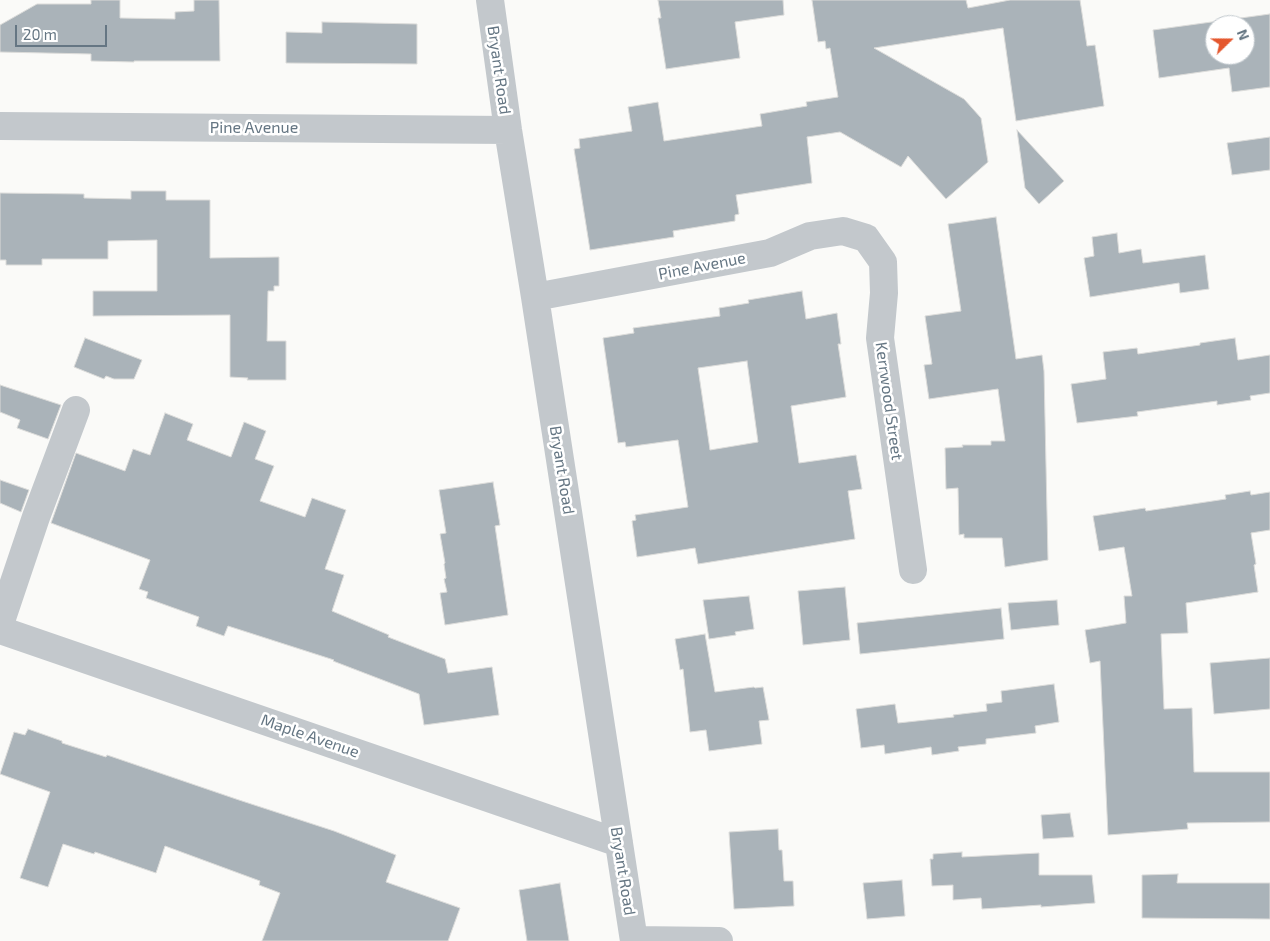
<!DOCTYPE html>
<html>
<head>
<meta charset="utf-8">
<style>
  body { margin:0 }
  #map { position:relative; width:1270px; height:941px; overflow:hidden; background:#fafaf8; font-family:"Exo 2",sans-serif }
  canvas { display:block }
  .north { position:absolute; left:1205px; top:15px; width:50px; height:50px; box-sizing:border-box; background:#fff; border:1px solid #c1c8cd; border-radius:50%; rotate:68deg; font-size:14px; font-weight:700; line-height:20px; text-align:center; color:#657683 }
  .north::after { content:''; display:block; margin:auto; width:18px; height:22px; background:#e4572e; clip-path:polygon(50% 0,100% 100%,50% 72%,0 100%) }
  .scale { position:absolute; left:15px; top:25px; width:92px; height:22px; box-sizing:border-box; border:2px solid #657683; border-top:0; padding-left:6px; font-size:15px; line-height:18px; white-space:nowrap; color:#657683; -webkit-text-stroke:4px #fff; paint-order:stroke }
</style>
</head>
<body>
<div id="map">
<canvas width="1270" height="941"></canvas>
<div class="north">N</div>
<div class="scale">20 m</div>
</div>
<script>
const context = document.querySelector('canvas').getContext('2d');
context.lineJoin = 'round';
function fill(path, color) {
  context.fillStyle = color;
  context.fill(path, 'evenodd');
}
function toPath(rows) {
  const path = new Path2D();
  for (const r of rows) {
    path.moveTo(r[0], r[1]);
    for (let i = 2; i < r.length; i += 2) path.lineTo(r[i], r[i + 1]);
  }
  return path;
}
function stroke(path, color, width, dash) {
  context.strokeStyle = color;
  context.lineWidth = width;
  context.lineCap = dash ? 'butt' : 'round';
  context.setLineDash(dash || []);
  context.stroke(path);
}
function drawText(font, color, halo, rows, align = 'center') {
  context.font = font + ' "Exo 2",sans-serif';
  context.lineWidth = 5;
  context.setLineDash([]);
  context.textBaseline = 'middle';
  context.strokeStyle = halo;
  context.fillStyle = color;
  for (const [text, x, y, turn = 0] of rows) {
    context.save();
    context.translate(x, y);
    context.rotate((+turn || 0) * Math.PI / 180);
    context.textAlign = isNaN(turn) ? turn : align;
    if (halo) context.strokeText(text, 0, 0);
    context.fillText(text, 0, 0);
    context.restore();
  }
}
const building = toPath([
  [91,0,120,0,120,18,175,19,175,12,194,11,194,0,219,0,220,61,134,61,134,62,91,61,91,54,0,52,0,25,37,4,91,4,91,0],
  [658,0,783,0,784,15,735,22,740,58,666,69,658,18,661,18,658,0],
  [812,0,966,0,968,8,1010,0,1080,0,1087,46,1095,45,1104,106,1016,121,1003,28,874,48,964,99,981,118,988,162,946,199,908,156,901,167,840,132,807,137,812,183,736,195,739,214,735,215,735,221,673,231,674,237,590,250,574,149,580,148,579,139,632,131,628,107,658,102,664,141,762,126,760,114,807,106,806,102,838,97,830,48,826,49,825,41,818,42,812,0],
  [1270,14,1270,87,1232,92,1229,68,1159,78,1153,30,1270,14],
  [1215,25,1245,25,1245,55,1215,55,1215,25],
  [322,22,417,24,417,64,286,63,286,32,322,33,322,22],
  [1017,130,1064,181,1039,204,1025,188,1017,130],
  [1270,137,1270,170,1232,175,1227,143,1270,137],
  [131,191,166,191,166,200,210,200,210,258,279,257,279,286,274,286,274,291,268,291,267,341,286,341,286,380,247,380,248,378,230,377,230,315,93,316,93,291,157,291,157,240,108,241,108,259,42,259,42,265,6,265,6,260,0,260,0,193,84,194,84,198,131,199,131,191],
  [996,217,1016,359,1042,355,1044,371,1048,560,1005,567,1002,538,964,538,964,534,959,535,958,488,946,489,945,448,963,447,962,445,991,445,991,441,1005,441,998,389,929,399,924,365,932,364,925,316,961,311,948,224,996,217],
  [1117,233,1119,253,1141,249,1143,263,1205,255,1209,289,1180,293,1179,283,1090,297,1084,258,1094,256,1092,237,1117,233],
  [802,291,806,319,837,313,841,344,838,344,846,397,791,406,799,463,856,455,862,489,848,491,855,539,698,564,695,548,637,557,632,521,636,520,635,515,688,507,678,440,626,447,625,442,618,443,603,338,634,333,633,328,720,316,719,308,749,303,748,300,802,291],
  [747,361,758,442,710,450,698,368,747,361],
  [85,338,142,360,134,379,114,379,106,376,104,379,74,367,85,338],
  [1235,338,1238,360,1270,355,1270,393,1250,396,1251,400,1217,405,1217,401,1137,412,1138,416,1077,423,1071,384,1106,379,1103,352,1137,348,1138,354,1200,345,1200,343,1235,338],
  [0,385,61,405,48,439,17,428,20,420,0,412,0,385],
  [165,413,193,424,187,440,231,457,244,422,266,431,255,459,274,466,260,501,305,517,312,498,346,510,325,569,344,575,332,611,389,635,388,637,445,659,448,673,492,667,499,715,424,725,419,694,333,661,334,660,228,626,224,636,196,626,199,617,146,598,148,592,139,589,150,560,51,523,76,453,125,471,133,449,150,455,165,413],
  [0,480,29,490,21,512,0,503,0,480],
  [493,482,500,525,495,526,508,615,445,625,440,593,447,592,444,579,446,578,444,564,445,563,440,534,446,533,439,490,493,482],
  [1250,491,1251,495,1270,492,1270,530,1251,533,1256,564,1254,565,1258,592,1186,603,1188,633,1161,634,1164,709,1192,708,1194,772,1270,772,1270,822,1187,823,1188,829,1108,835,1100,661,1090,663,1085,630,1126,623,1124,596,1132,596,1124,547,1099,551,1093,516,1145,508,1146,511,1226,499,1225,495,1250,491],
  [845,587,850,640,803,645,798,591,845,587],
  [749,596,754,629,735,632,736,635,709,639,703,600,749,596],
  [1057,600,1059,625,1011,630,1008,603,1057,600],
  [1001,608,1004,639,860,654,857,623,1001,608],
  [705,634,715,692,754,687,755,688,763,687,769,720,759,721,762,744,709,751,706,730,690,732,683,669,680,670,675,639,705,634],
  [1270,658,1270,709,1214,714,1210,663,1270,658],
  [1054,684,1059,722,1035,726,1036,733,986,739,986,744,958,747,959,751,932,755,931,747,885,754,884,745,861,748,856,709,895,704,898,723,954,717,953,715,987,711,986,704,1002,702,1001,691,1054,684],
  [28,729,62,741,62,743,106,757,107,755,239,800,334,831,396,855,386,882,460,908,448,941,262,941,280,893,259,885,260,881,165,846,156,873,95,852,94,854,63,844,48,887,20,878,50,792,0,774,14,732,25,735,28,729],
  [1070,813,1074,837,1043,839,1041,815,1070,813],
  [778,829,779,850,782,850,784,881,793,881,794,906,734,909,729,832,778,829],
  [962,852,962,857,1039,853,1039,875,1092,875,1095,903,1041,907,1041,905,982,909,981,898,953,900,953,885,932,886,930,859,933,859,933,854,962,852],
  [1178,874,1177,883,1270,883,1270,919,1142,918,1142,875,1178,874],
  [902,880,905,916,867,919,863,883,902,880],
  [560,883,569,941,527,941,519,890,560,883]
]);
const minor = toPath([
  [490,0,508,130,535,297,634,941],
  [0,126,508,130],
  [535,297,770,253,810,236,843,231,866,238,883,262,884,293,880,338,913,570],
  [0,624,36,517,76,410],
  [0,630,619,843],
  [634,940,719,941]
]);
const streetNames = [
  ["Bryant Road",499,70,82],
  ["Pine Avenue",254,128],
  ["Pine Avenue",702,266,-11],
  ["Kerrwood Street",889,401,82],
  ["Bryant Road",562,470,81],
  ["Maple Avenue",310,736,19],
  ["Bryant Road",623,871,81]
];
fill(building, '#aab3b9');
stroke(building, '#dcdcda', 1);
stroke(minor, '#c3c8cc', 28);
drawText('16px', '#657683', '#fff', streetNames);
</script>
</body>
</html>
